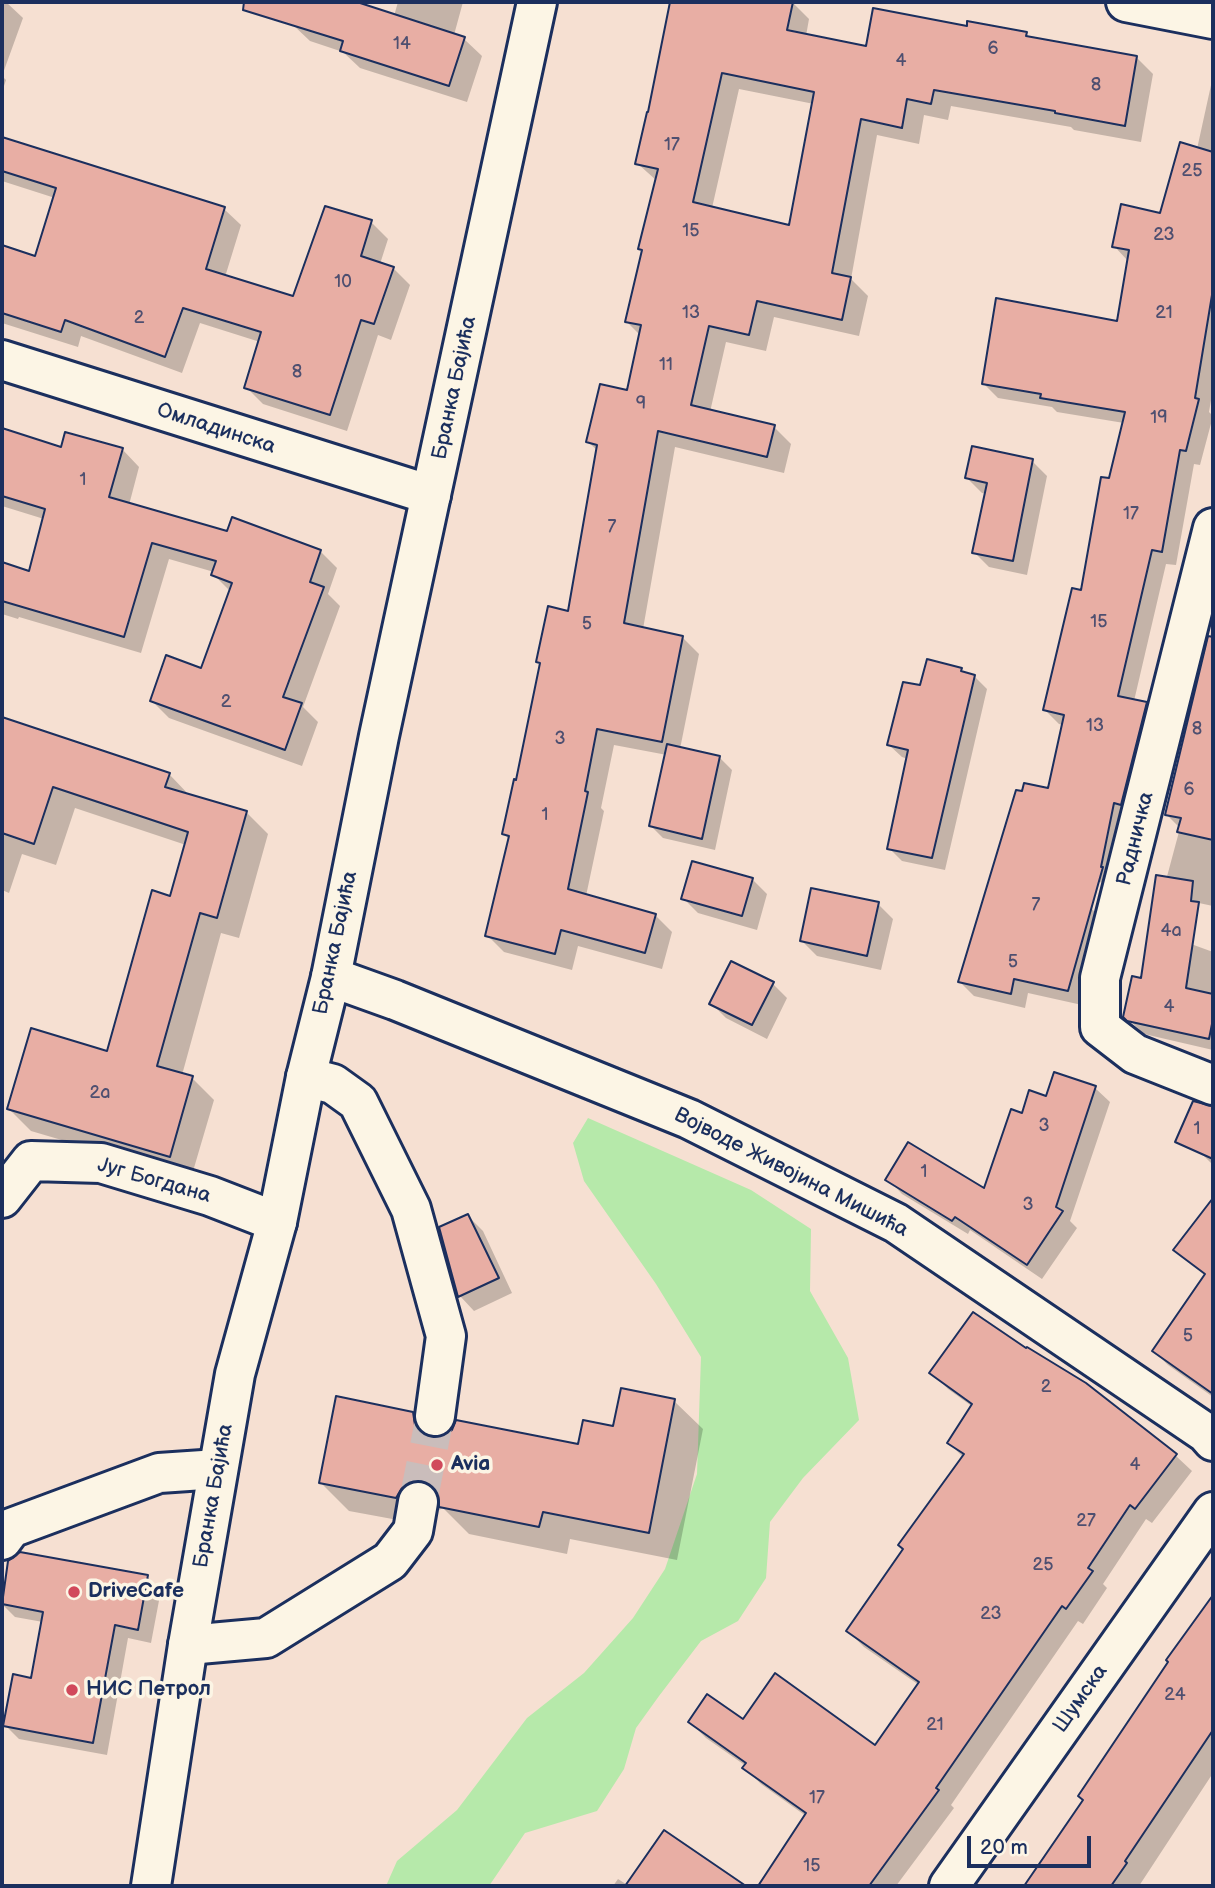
<!DOCTYPE html>
<html>
<head>
<meta charset="utf-8">
<style>
  body { margin:0 }
  #map { position:relative; width:1215px; height:1888px; overflow:hidden; background:#f6e0d2; font-family:"Balsamiq Sans",sans-serif }
  canvas { display:block }
  .frame { position:absolute; inset:0; border:4px solid #1b2f5e; pointer-events:none }
  .scale { position:absolute; left:967px; top:1836px; width:124px; height:32px; box-sizing:border-box; border:4px solid #1b2f5e; border-top:0; padding-left:9px; font-size:21px; line-height:24px; white-space:nowrap; color:#1b2f5e; -webkit-text-stroke:5px #fcf5e5; paint-order:stroke }
</style>
</head>
<body>
<div id="map">
<canvas width="1215" height="1888"></canvas>
<div class="frame"></div>
<div class="scale">20 m</div>
</div>
<script>
const context = document.querySelector('canvas').getContext('2d');
context.lineJoin = 'round';
function fill(path, color) {
  context.fillStyle = color;
  context.fill(path, 'evenodd');
}
function toPath(rows) {
  const path = new Path2D();
  for (const r of rows) {
    path.moveTo(r[0], r[1]);
    for (let i = 2; i < r.length; i += 2) path.lineTo(r[i], r[i + 1]);
  }
  return path;
}
function stroke(path, color, width, dash) {
  context.strokeStyle = color;
  context.lineWidth = width;
  context.lineCap = dash ? 'butt' : 'round';
  context.setLineDash(dash || []);
  context.stroke(path);
}
function drawText(font, color, halo, rows, align = 'center') {
  context.font = font + ' "Balsamiq Sans",sans-serif';
  context.lineWidth = 7;
  context.setLineDash([]);
  context.textBaseline = 'middle';
  context.strokeStyle = halo;
  context.fillStyle = color;
  for (const [text, x, y, turn = 0] of rows) {
    context.save();
    context.translate(x, y);
    context.rotate((+turn || 0) * Math.PI / 180);
    context.textAlign = isNaN(turn) ? turn : align;
    if (halo) context.strokeText(text, 0, 0);
    context.fillText(text, 0, 0);
    context.restore();
  }
}
const green = toPath([
  [588,1118,751,1190,811,1229,810,1291,848,1358,859,1420,803,1478,770,1522,766,1578,738,1621,701,1641,659,1696,636,1728,624,1769,597,1811,525,1833,489,1886,386,1886,397,1861,457,1810,527,1718,584,1673,633,1618,665,1569,697,1474,701,1357,656,1284,584,1181,573,1143]
]);
const shadow = toPath([
  [2,2,6,2,23,18,2,76,6,80,2,92],
  [300,2,332,2,355,9,394,16,398,2,463,2,454,35,464,39,482,56,467,102,360,68,343,52,310,41,292,24],
  [672,2,792,2,809,19,806,36,867,48,968,28,1026,34,1030,38,1136,57,1153,74,1141,142,1074,130,1071,127,951,106,948,120,924,115,919,144,877,135,851,279,868,296,859,336,774,317,766,351,726,342,710,412,774,427,791,444,784,473,675,447,643,629,682,637,699,654,680,749,719,757,732,770,715,850,663,838,651,826,667,755,614,745,601,808,604,811,586,896,655,915,672,932,662,969,578,946,572,970,504,952,487,935,510,840,504,834,541,665,538,662,570,613,598,451,588,442,628,392,640,335,627,322,657,181,637,163,650,114],
  [739,89,814,104,791,228,712,208],
  [1213,76,1213,389,1209,412,1213,416,1200,465,1194,464,1176,565,1166,564,1134,701,1146,703,1161,718,1114,885,1099,882,1092,909,1105,923,1082,1005,1028,993,1025,1008,974,996,960,982,1050,790,1063,725,1059,724,1045,710,1083,592,1124,423,1057,412,1052,407,998,398,983,383,1118,323,1129,262,1114,246,1161,215,1197,149],
  [2,139,224,209,241,225,225,277,294,299,371,222,388,239,380,264,393,268,410,285,391,340,378,335,347,431,263,404,246,387,260,342,200,323,182,373,81,336,78,347,2,323,2,247,36,258,55,198,2,181],
  [2,431,62,450,122,449,139,467,129,505,228,533,320,551,337,568,328,594,340,606,303,707,318,722,302,766,169,718,152,701,202,670,231,592,213,574,214,572,169,559,141,653,19,617,18,619,2,614,2,564,30,574,44,519,2,506],
  [1032,461,1047,476,1027,575,989,567,974,552,987,494,982,493,967,478],
  [1211,633,1213,634,1213,906,1180,899,1165,884,1180,828,1166,814,1168,805],
  [961,670,965,674,974,676,987,689,945,870,902,861,889,848,908,759,902,757,889,745,922,687],
  [2,718,169,774,191,797,246,812,268,834,239,938,221,933,182,1075,192,1078,214,1100,191,1178,31,1131,9,1109,108,1053,171,898,186,845,75,808,56,865,22,854,9,893,2,890],
  [752,879,767,894,757,930,698,913,683,898],
  [878,904,893,919,881,970,817,956,802,941],
  [1150,929,1213,952,1213,1050,1144,1034,1125,1016,1143,980],
  [772,983,787,998,767,1039,726,1018,711,1003],
  [1095,1088,1110,1102,1070,1221,1077,1228,1042,1279,970,1230,968,1234,902,1194,888,1179,985,1190,1023,1115,1047,1098],
  [1213,1132,1213,1165,1200,1152],
  [1213,1201,1213,1397,1168,1365,1154,1351,1206,1276,1176,1249],
  [468,1216,483,1231,512,1293,474,1311,460,1296],
  [1026,1351,1085,1384,1176,1456,1192,1471,1152,1523,1146,1519,1103,1584,1107,1588,1083,1624,1078,1621,951,1805,954,1808,896,1886,760,1886,806,1816,761,1784,745,1768,746,1766,706,1738,690,1722,744,1721,875,1747,919,1685,864,1647,848,1631,905,1550,963,1457,949,1443,973,1407,948,1389,932,1373],
  [674,1401,703,1429,677,1560,570,1539,567,1554,469,1534,443,1508,429,1515,425,1525,349,1511,321,1483,413,1414,438,1439,579,1446],
  [9,1562,147,1577,161,1590,151,1643,128,1638,107,1755,19,1739,5,1725,32,1680,43,1622,15,1617,2,1604],
  [1213,1598,1213,1773,1139,1886,1026,1886,1084,1800],
  [618,1879,629,1886,613,1886]
]);
const building = toPath([
  [244,2,357,2,465,37,449,86,340,51,343,41,243,10,244,2],
  [670,2,793,2,787,30,866,46,873,8,967,26,967,21,1027,32,1026,36,1137,56,1125,126,1055,113,1055,111,934,90,931,104,907,99,902,128,861,119,832,273,851,277,842,320,757,301,749,335,709,326,691,405,775,425,767,457,658,431,624,623,683,636,662,742,597,729,585,791,588,792,568,889,656,914,645,953,561,930,555,954,485,936,509,836,502,834,514,779,516,780,540,663,536,662,548,606,568,611,597,445,586,442,600,384,627,390,641,325,625,322,642,250,638,249,658,169,635,164,647,112,648,112,670,2],
  [722,73,814,92,789,225,693,202,722,73],
  [2,137,225,207,206,269,293,296,325,206,372,220,361,256,394,267,374,324,361,320,330,415,244,388,261,332,183,308,165,357,65,320,61,332,2,313,2,245,35,256,56,188,2,171,2,137],
  [1180,142,1213,152,1213,289,1195,398,1199,399,1186,451,1180,450,1162,552,1152,550,1118,696,1147,702,1121,805,1114,803,1101,867,1103,867,1068,991,1014,979,1011,994,958,982,1016,790,1022,791,1024,783,1048,788,1064,715,1043,710,1072,588,1081,590,1101,477,1109,478,1125,412,1040,398,1041,394,982,384,996,298,1117,321,1129,250,1112,247,1121,204,1160,213,1180,142],
  [2,428,61,447,65,432,123,448,109,497,227,531,232,517,321,550,310,582,324,587,283,697,302,703,285,750,150,701,166,655,201,668,232,583,211,575,216,561,152,543,124,637,2,601,2,562,29,571,45,509,2,496,2,428],
  [972,446,1033,459,1013,561,972,553,987,483,965,478,972,446],
  [1208,636,1213,637,1213,840,1177,832,1181,818,1165,815,1208,636],
  [927,659,962,668,961,671,975,675,932,858,887,849,908,750,887,745,903,682,920,685,927,659],
  [2,717,170,773,165,787,247,811,217,918,200,913,157,1066,193,1076,170,1157,7,1109,31,1028,107,1051,152,890,170,896,188,832,53,787,34,844,2,833,2,717],
  [667,744,720,756,702,839,649,826,667,744],
  [692,861,753,878,742,916,681,899,692,861],
  [1156,875,1193,881,1191,901,1199,902,1186,988,1213,994,1213,1019,1209,1039,1127,1021,1123,1017,1132,976,1141,978,1156,875],
  [811,888,879,902,867,956,800,941,811,888],
  [731,961,774,982,752,1025,709,1004,731,961],
  [1054,1072,1096,1086,1056,1207,1063,1211,1027,1265,955,1217,952,1221,885,1180,908,1142,984,1188,1011,1109,1022,1113,1029,1090,1046,1096,1054,1072],
  [1193,1101,1213,1106,1213,1159,1175,1142,1193,1101],
  [1213,1198,1213,1394,1152,1351,1205,1274,1173,1250,1213,1198],
  [468,1214,499,1278,458,1297,439,1227,468,1214],
  [973,1312,1026,1348,1027,1347,1086,1383,1177,1454,1135,1509,1130,1505,1088,1568,1093,1571,1066,1609,1062,1606,936,1788,939,1790,869,1886,758,1886,806,1813,742,1768,746,1763,688,1722,707,1694,743,1719,775,1673,875,1745,919,1682,846,1631,903,1549,898,1545,964,1454,947,1443,972,1404,929,1373,973,1312],
  [621,1388,675,1399,649,1533,543,1512,539,1527,439,1507,438,1494,431,1485,421,1480,411,1481,402,1488,396,1498,319,1483,336,1396,413,1412,415,1425,421,1433,431,1437,444,1436,452,1430,456,1420,578,1444,583,1420,613,1426,621,1388],
  [20,1552,148,1575,138,1630,115,1625,93,1743,3,1726,13,1674,31,1678,43,1612,2,1604,8,1561,20,1552],
  [1213,1595,1213,1730,1125,1861,1127,1863,1111,1886,1024,1886,1083,1800,1078,1796,1168,1662,1166,1660,1213,1595],
  [664,1830,746,1886,625,1886,664,1830]
]);
const minorTunnel = toPath([
  [418,1502,435,1416]
]);
const minor = toPath([
  [1126,2,1213,19],
  [2,360,431,495],
  [1213,528,1100,978,1100,1027,1135,1054,1213,1085],
  [331,977,395,1000,689,1119,896,1223,1206,1433,1213,1441],
  [306,1077,333,1084,358,1102,411,1209,446,1336,435,1416],
  [2,1198,31,1161,101,1163,210,1196,277,1222],
  [2,1540,11,1528,159,1473,218,1469],
  [188,1645,266,1638,390,1561,413,1531,418,1502],
  [949,1886,1213,1512]
]);
const major = toPath([
  [151,1886,188,1645,235,1374,277,1222,306,1077,331,977,379,736,537,2]
]);
const markers = [
  [437,1465,7,"#d1495b"],
  [74,1592,7,"#d1495b"],
  [72,1690,7,"#d1495b"]
];
const numberNames = [
  ["14",402,44],
  ["6",993,49],
  ["4",901,61],
  ["8",1096,85],
  ["17",672,145],
  ["25",1192,171],
  ["15",691,231],
  ["23",1164,235],
  ["10",343,282],
  ["13",691,313],
  ["21",1164,313],
  ["2",139,318],
  ["11",666,365],
  ["8",297,372],
  ["9",641,404],
  ["19",1159,418],
  ["1",83,480],
  ["17",1131,514],
  ["7",612,527],
  ["15",1099,622],
  ["5",587,624],
  ["2",226,702],
  ["13",1095,726],
  ["8",1197,729],
  ["3",560,739],
  ["6",1189,790],
  ["1",545,815],
  ["7",1036,905],
  ["4a",1171,931],
  ["5",1013,962],
  ["4",1169,1007],
  ["2a",100,1093],
  ["3",1044,1126],
  ["1",1197,1129],
  ["1",924,1172],
  ["3",1028,1205],
  ["5",1188,1336],
  ["2",1046,1387],
  ["4",1135,1465],
  ["27",1086,1521],
  ["25",1043,1565],
  ["23",991,1614],
  ["24",1175,1695],
  ["21",935,1725],
  ["17",817,1798],
  ["15",812,1866]
];
const streetNames = [
  ["Бранка Бајића",455,388,-78],
  ["Омладинска",216,429,18],
  ["Радничка",1136,839,-76],
  ["Бранка Бајића",336,943,-78],
  ["Војводе Живојина Мишића",791,1173,27],
  ["Југ Богдана",154,1181,16],
  ["Бранка Бајића",214,1496,-80],
  ["Шумска",1081,1699,-55]
];
const poiNames = [
  ["Avia",451,1465],
  ["DriveCafe",88,1592],
  ["НИС Петрол",86,1690]
];
fill(green, '#b6e9aa');
fill(shadow, '#0003');
fill(building, '#e8aea4');
stroke(building, '#1b2f5e', 2);
stroke(minorTunnel, '#cabdbb', 38, [38, 19]);
stroke(minor, '#1b2f5e', 44);
stroke(major, '#1b2f5e', 44);
stroke(minor, '#fcf5e5', 38);
stroke(major, '#fcf5e5', 38);
for (const [x, y, r, color] of markers) {
  const dot = new Path2D();
  dot.arc(x, y, r, 0, 2 * Math.PI);
  context.fillStyle = color;
  context.fill(dot);
  stroke(dot, '#fcf5e5', 2.5);
}
drawText('18px', '#4e4f70', null, numberNames);
drawText('21px', '#1b2f5e', '#fcf5e5', streetNames);
drawText('bold 21px', '#1b2f5e', '#fcf5e5', poiNames, 'left');
</script>
</body>
</html>
